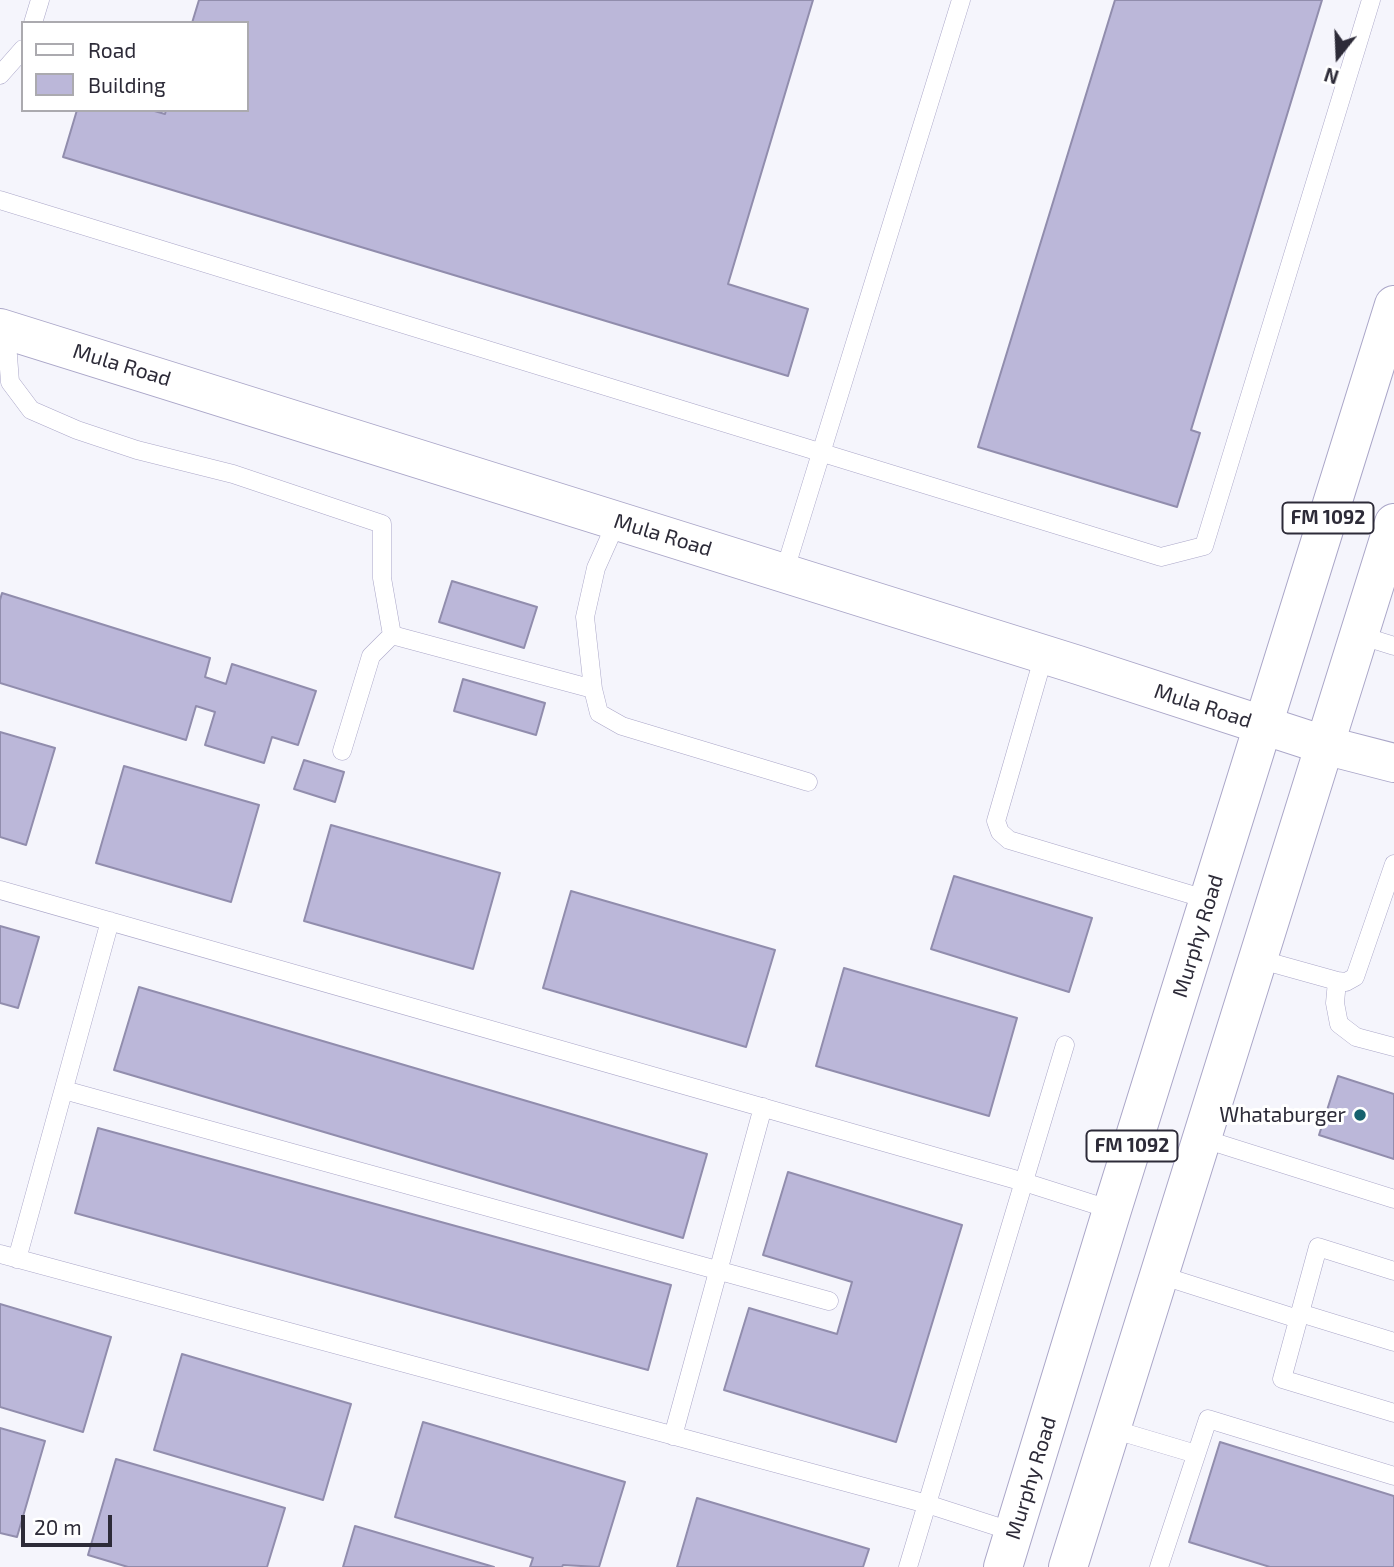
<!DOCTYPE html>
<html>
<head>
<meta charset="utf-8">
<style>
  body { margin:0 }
  #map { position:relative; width:1394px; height:1567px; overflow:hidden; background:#f5f5fc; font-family:"Exo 2",sans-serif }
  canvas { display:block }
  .legend { position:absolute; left:21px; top:21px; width:228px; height:91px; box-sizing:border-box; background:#fff; border:2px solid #abaaaf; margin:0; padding:9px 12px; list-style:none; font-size:21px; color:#2d2b38 }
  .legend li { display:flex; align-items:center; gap:14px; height:35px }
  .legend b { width:35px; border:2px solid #abaaaf }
  .north { position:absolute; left:1303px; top:21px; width:70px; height:70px; -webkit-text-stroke:5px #fff; paint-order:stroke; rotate:198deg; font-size:19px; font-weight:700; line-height:28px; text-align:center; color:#2d2b38 }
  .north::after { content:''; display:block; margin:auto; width:24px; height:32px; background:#2d2b38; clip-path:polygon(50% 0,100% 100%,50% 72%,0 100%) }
  .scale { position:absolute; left:21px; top:1515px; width:91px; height:32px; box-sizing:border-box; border:4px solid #2d2b38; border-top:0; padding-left:9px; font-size:21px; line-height:24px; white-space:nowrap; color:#2d2b38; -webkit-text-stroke:5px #fff; paint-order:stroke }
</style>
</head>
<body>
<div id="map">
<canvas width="1394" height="1567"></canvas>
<ul class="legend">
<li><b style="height:9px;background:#fff"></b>Road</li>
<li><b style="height:19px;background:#bbb7d9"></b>Building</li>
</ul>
<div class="north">N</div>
<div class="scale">20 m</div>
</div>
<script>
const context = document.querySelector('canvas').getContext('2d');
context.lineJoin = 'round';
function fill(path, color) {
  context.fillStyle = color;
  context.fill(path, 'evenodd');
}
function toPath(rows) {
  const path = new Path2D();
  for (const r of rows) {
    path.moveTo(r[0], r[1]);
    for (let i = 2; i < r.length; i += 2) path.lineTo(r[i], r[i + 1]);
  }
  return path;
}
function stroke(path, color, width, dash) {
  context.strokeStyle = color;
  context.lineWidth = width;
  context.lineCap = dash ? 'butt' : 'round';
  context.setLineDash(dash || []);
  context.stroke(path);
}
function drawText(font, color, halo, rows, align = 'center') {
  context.font = font + ' "Exo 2",sans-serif';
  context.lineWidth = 6;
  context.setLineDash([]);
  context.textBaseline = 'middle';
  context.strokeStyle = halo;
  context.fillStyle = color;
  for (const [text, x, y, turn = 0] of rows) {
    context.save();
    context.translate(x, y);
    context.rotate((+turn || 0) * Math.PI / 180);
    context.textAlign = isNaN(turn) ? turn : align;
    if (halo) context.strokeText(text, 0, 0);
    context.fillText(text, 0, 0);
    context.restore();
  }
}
const building = toPath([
  [199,0,813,0,728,284,808,309,788,376,63,157,77,110,151,110,165,114,166,110,247,110,247,23,192,23,199,0],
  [1115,0,1322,0,1191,430,1200,433,1177,507,978,447,1115,0],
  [452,581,537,607,524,648,439,622,452,581],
  [2,593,210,658,205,677,226,684,232,664,316,691,298,745,272,737,264,763,205,745,215,712,196,706,186,740,0,683,0,600,2,593],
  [463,679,545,703,536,735,454,711,463,679],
  [0,732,55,748,26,845,0,837,0,732],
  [304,760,344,772,335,802,294,789,304,760],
  [124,766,259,805,231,902,96,863,124,766],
  [331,825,500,873,473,969,304,921,331,825],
  [954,876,1092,918,1069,992,931,949,954,876],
  [571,891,775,950,746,1047,543,988,571,891],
  [0,926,39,937,18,1008,0,1003,0,926],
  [844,968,1017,1018,989,1116,816,1066,844,968],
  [139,987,707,1154,683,1238,114,1070,139,987],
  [1338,1076,1394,1094,1394,1159,1319,1135,1338,1076],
  [98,1128,671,1285,648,1370,75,1213,98,1128],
  [788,1172,962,1225,896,1442,724,1390,749,1308,837,1334,852,1282,763,1255,788,1172],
  [0,1304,111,1337,83,1432,0,1407,0,1304],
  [182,1354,351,1404,323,1500,154,1450,182,1354],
  [423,1422,625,1482,599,1567,563,1565,562,1567,530,1567,533,1558,395,1517,423,1422],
  [0,1428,45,1441,17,1537,0,1533,0,1428],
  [1220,1442,1394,1496,1394,1567,1270,1567,1189,1542,1220,1442],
  [116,1459,285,1508,267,1567,128,1567,88,1555,116,1459],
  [697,1498,869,1549,863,1567,677,1567,697,1498],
  [355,1526,494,1567,343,1567,355,1526]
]);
const lane = toPath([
  [33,23,40,0],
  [0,75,23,49],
  [0,200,1161,557,1204,546,1371,0],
  [6,330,10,382,31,410,77,430,137,450,233,474,382,524,382,578,392,635],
  [617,521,596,568,585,617,593,689,599,713,622,726,808,782],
  [784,573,961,0],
  [1359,635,1394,646],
  [1044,655,996,821,1000,832,1009,840,1209,900],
  [342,751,371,656,392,635,593,689],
  [0,890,1024,1182,1112,1210],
  [1258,959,1337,981,1346,982,1355,977,1394,864],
  [1337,981,1335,1003,1339,1024,1356,1037,1394,1047],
  [64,1090,829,1301],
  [1201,1138,1394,1199],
  [0,1254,927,1504,1014,1532],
  [17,1259,110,921],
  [1394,1271,1318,1247,1282,1379,1394,1413],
  [1160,1275,1298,1319],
  [1300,1313,1394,1342],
  [1112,1429,1196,1454],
  [673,1436,763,1107],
  [908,1567,1065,1045],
  [1159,1567,1208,1419,1394,1476]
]);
const secondary = toPath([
  [0,328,1078,665,1324,745,1394,763]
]);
const primary = toPath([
  [1003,1567,1112,1210,1394,305],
  [1068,1567,1394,523]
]);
const markers = [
  [1360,1115,7,"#16616e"]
];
const shields = [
  [1328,518,91],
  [1132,1146,91]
];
const shieldNames = [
  ["FM 1092",1328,518],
  ["FM 1092",1132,1146]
];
const streetNames = [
  ["Mula Road",122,365,17],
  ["Mula Road",663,535,17],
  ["Mula Road",1203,706,18],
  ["Murphy Road",1198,936,-73],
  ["Murphy Road",1031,1478,-73]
];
const poiNames = [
  ["Whataburger",1346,1115]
];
fill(building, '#bbb7d9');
stroke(building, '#918dad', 2);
stroke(lane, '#aaa6c8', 19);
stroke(secondary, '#aaa6c8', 40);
stroke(primary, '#aaa6c8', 40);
stroke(lane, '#fff', 18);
stroke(secondary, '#fff', 38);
stroke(primary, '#fff', 38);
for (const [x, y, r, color] of markers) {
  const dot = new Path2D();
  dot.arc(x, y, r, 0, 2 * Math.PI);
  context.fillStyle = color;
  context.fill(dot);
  stroke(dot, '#fff', 2.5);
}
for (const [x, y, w] of shields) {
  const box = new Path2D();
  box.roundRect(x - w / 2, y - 15.5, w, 31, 5);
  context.fillStyle = '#fff';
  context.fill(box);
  stroke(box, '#2d2b38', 2);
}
drawText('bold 19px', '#2d2b38', null, shieldNames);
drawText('21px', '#2d2b38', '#fff', streetNames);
drawText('21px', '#2d2b38', '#fff', poiNames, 'right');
</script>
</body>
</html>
